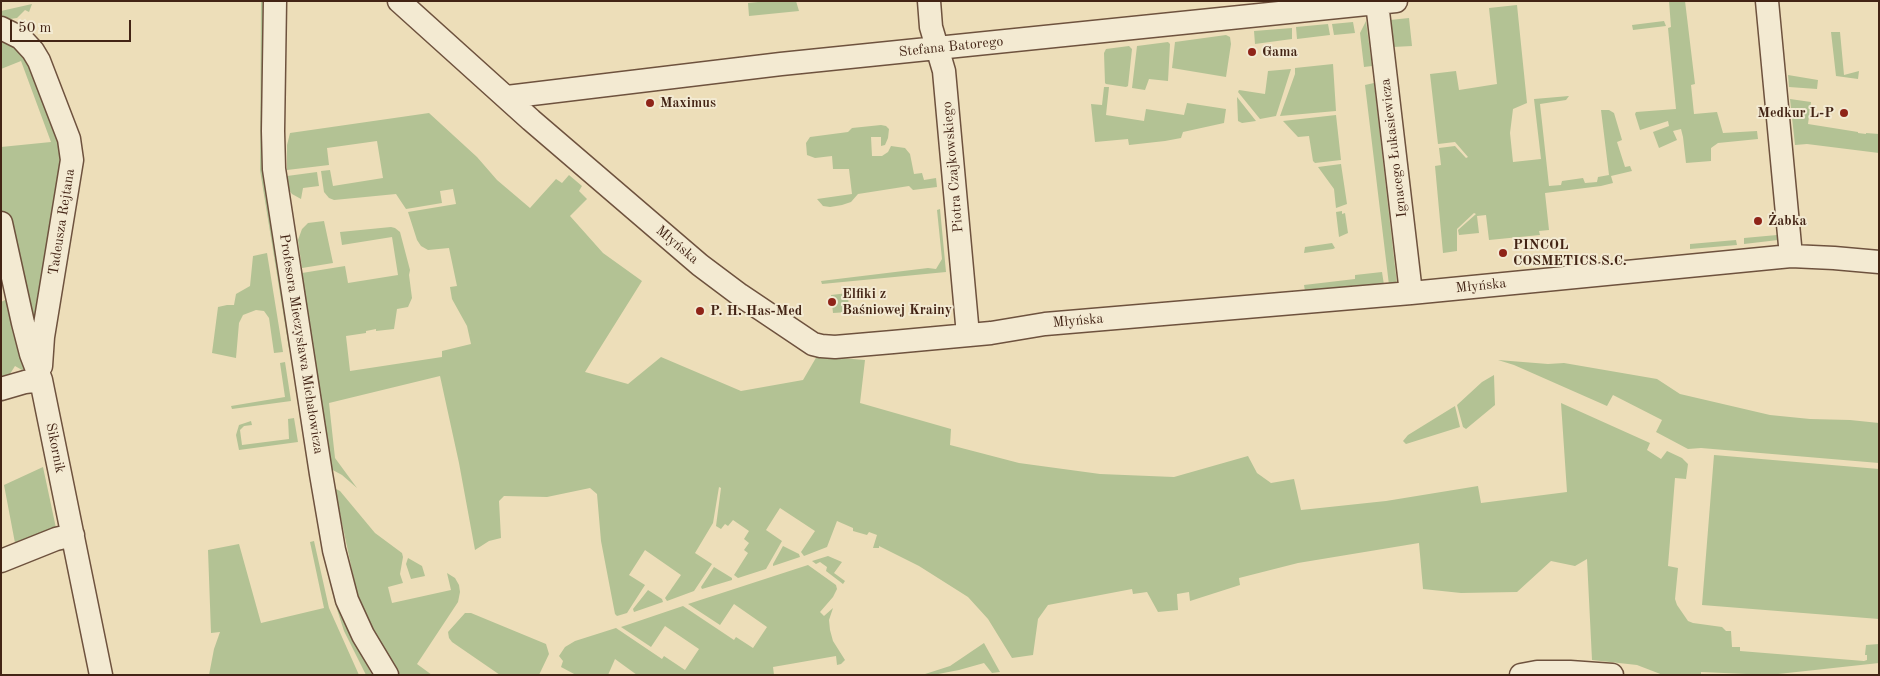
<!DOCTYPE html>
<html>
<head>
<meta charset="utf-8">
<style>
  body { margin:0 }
  #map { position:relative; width:1880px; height:676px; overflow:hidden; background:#eddeb9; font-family:"Old Standard TT",serif }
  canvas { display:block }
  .frame { position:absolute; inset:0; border:2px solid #432415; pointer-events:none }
  .scale { position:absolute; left:10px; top:20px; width:121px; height:22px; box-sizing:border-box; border:2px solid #432415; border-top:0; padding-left:6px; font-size:15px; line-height:18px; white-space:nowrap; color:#432415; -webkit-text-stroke:4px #f3ead2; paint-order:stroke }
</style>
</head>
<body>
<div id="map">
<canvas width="1880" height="676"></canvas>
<div class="frame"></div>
<div class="scale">50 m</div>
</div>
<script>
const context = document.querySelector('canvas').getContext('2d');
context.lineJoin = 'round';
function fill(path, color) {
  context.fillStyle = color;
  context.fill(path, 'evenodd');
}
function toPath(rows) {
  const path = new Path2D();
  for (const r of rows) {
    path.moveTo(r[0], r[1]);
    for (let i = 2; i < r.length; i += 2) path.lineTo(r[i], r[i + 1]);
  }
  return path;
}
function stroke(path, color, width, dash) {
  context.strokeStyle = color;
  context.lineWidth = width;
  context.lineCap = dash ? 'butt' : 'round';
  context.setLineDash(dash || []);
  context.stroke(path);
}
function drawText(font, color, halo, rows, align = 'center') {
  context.font = font + ' "Old Standard TT",serif';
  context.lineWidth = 4;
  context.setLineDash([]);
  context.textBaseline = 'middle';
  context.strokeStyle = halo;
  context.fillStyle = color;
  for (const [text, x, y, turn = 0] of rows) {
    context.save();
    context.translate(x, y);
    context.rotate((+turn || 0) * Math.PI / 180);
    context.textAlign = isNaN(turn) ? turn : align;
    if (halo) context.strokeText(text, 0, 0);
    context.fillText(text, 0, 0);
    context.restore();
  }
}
const green = toPath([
  [261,1,266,1,293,347,289,349,260,170],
  [768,1,796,1,799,11,749,16,748,3],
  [1669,1,1685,1,1695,84,1691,85,1694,114,1717,112,1723,133,1757,131,1758,139,1718,143,1711,148,1711,161,1686,163,1683,137,1681,129,1673,131,1677,140,1659,148,1653,132,1669,126,1668,121,1640,130,1635,114,1636,112,1676,109,1668,28,1671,27],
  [32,4,29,12,25,10,17,18,10,19,1,16,1,11],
  [1517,5,1527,103,1513,109,1510,133,1513,162,1541,159,1534,99,1569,96,1566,100,1540,104,1549,186,1561,185,1562,181,1583,178,1585,183,1597,182,1598,177,1609,175,1601,110,1609,110,1614,113,1622,140,1617,142,1625,167,1630,166,1632,171,1611,176,1613,183,1601,186,1545,193,1549,230,1539,231,1540,235,1489,240,1486,215,1477,216,1479,233,1459,235,1458,230,1476,214,1474,213,1457,229,1457,251,1443,253,1435,166,1441,165,1439,148,1455,146,1466,158,1468,157,1455,142,1438,144,1430,74,1456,71,1459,90,1497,84,1489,8],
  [1409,18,1412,46,1393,47,1390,20],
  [1366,21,1372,66,1364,67,1360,33],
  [1664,21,1666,26,1633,30,1632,25],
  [1353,22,1355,33,1334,35,1332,24],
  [1328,24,1330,35,1297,39,1296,27],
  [1292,28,1292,39,1255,44,1254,31],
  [1831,32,1840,32,1844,75,1859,71,1858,79,1836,76],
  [1226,35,1230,37,1231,44,1226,77,1172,68,1175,42],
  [6,38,29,57,66,157,39,324,31,322,1,207,1,147,51,142,21,61,1,69,1,44],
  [1168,42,1170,44,1168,81,1149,79,1145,90,1132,88,1137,46],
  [1129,46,1132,49,1128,86,1126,87,1106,84,1105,83,1104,53,1106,49],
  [1333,64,1336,111,1280,116,1295,74,1295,68],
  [1291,69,1276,116,1260,119,1238,92,1239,90,1265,94,1268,71],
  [1788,75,1818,80,1817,89,1789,87],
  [1374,83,1397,284,1389,285,1365,85],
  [1104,87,1109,87,1106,115,1144,121,1146,109,1184,115,1187,103,1226,109,1224,123,1183,132,1181,138,1165,141,1129,145,1128,139,1095,142,1091,104,1102,105],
  [1237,97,1256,121,1242,123,1238,121],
  [1790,99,1811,102,1808,124,1858,132,1858,133,1866,134,1866,133,1879,134,1879,153,1807,144,1795,145],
  [429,113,477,157,497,180,530,208,556,179,562,183,569,175,582,186,579,191,587,199,570,216,603,253,642,281,585,372,628,384,661,357,741,391,803,380,817,356,865,360,860,403,951,429,950,445,1019,463,1100,474,1174,477,1248,456,1257,473,1271,483,1294,479,1301,510,1386,501,1478,486,1481,503,1567,492,1561,403,1650,443,1647,450,1661,459,1667,451,1682,458,1688,464,1686,479,1675,478,1668,566,1678,568,1675,599,1677,605,1688,621,1693,623,1722,627,1726,631,1731,631,1732,647,1740,647,1740,651,1864,661,1867,660,1867,655,1865,655,1866,645,1879,644,1879,663,1769,675,1701,672,1701,675,1663,675,1637,665,1592,660,1587,559,1575,566,1551,561,1517,592,1461,593,1423,589,1419,543,1298,563,1239,578,1240,585,1190,601,1189,592,1177,594,1178,610,1158,612,1147,592,1133,594,1132,589,1048,605,1038,619,1033,655,1012,658,988,619,968,597,919,566,879,546,879,548,873,548,877,535,869,532,867,535,853,531,853,528,837,521,827,547,804,556,801,552,815,531,780,508,766,530,782,541,766,569,738,578,734,575,748,553,744,550,749,543,744,539,749,531,733,520,728,526,725,524,721,529,716,526,721,488,719,487,713,523,695,553,712,564,694,591,667,601,665,598,681,575,645,550,629,575,645,585,627,613,617,616,615,614,601,541,597,494,590,488,547,497,504,496,499,501,501,538,489,541,475,550,459,463,440,376,329,403,335,458,357,488,342,475,329,468,302,273,345,266,348,283,398,275,392,237,342,245,340,232,391,227,395,228,400,232,410,270,409,275,412,298,408,307,397,309,394,329,376,331,376,329,366,331,366,333,346,336,350,371,442,357,442,351,471,344,467,326,452,299,450,287,457,286,449,248,428,250,421,246,417,240,408,212,456,204,453,189,440,191,442,203,406,209,396,194,334,200,329,198,324,192,321,171,330,170,333,186,383,178,377,141,327,148,329,165,287,170,287,145,290,133],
  [1336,115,1341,160,1315,163,1313,161,1309,136,1298,137,1283,121],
  [881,125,886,126,889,129,888,138,885,145,881,146,881,137,871,137,872,156,882,156,888,152,891,146,905,148,910,154,914,174,922,173,924,180,936,178,937,187,913,190,909,186,858,194,851,202,842,205,830,207,823,206,817,199,852,194,849,169,833,169,832,156,815,158,807,155,806,143,810,137,848,132,852,128],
  [1341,164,1347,204,1336,208,1334,189,1318,167],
  [317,172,319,186,303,188,301,199,292,194,289,190,287,176],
  [940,209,946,272,822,284,821,281,928,268,936,269,942,259,937,210],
  [1342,211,1342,214,1345,213,1348,233,1339,237,1336,212],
  [324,221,333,263,302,268,298,240,302,229,308,223],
  [1777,235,1778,240,1744,244,1744,238],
  [1736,240,1737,245,1690,249,1690,244],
  [1332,243,1335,248,1333,249,1304,253,1305,247],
  [267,253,283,352,274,353,269,318,264,311,256,310,243,315,239,323,236,358,212,353,218,307,227,305,234,305,236,294,250,286,253,256],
  [1382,272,1384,285,1305,291,1304,285,1355,279,1355,275],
  [848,293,849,312,833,313,831,295],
  [9,298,25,368,22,370,15,366,10,374,1,377,1,302],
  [1498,360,1548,364,1564,363,1657,379,1680,394,1770,415,1810,419,1850,420,1879,423,1879,463,1701,448,1688,449,1656,432,1662,420,1613,395,1607,406,1514,365],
  [285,362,291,401,232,409,231,406,285,397,280,363],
  [1494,375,1495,405,1466,429,1463,427,1457,405,1482,382],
  [1455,406,1460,427,1406,444,1403,441,1408,435],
  [294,418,298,442,239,450,236,435,239,425,251,421,252,425,244,426,240,430,242,445,289,439,288,419],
  [1714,455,1879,469,1879,619,1702,605],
  [43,467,56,528,15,543,4,485],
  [336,489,340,491,375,533,402,553,403,557,400,574,403,583,388,587,392,603,451,590,447,573,455,578,459,585,460,592,458,602,417,664,432,675,398,675,369,630,356,589,335,490],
  [320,540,323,541,347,627,372,675,366,675,344,631,335,603],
  [314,541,329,608,359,675,209,675,214,649,220,632,211,633,208,550,239,544,261,623,324,608,310,542],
  [783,546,799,554,800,557,773,566,773,564],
  [828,556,842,562,834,573,845,581,843,584,826,571,827,567,820,562,816,564,812,561],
  [408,558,422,566,425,576,411,579,406,564],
  [808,565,836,585,837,589,833,597,820,612,824,616,833,608,829,620,830,630,833,641,845,660,841,664,837,665,836,656,773,667,774,675,637,675,615,659,608,675,576,675,561,667,563,661,559,656,565,647,575,641,616,628,662,659,664,656,685,670,699,649,665,626,651,647,621,627,683,606,734,640,736,637,753,648,767,627,734,604,720,625,688,604],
  [714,567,732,578,732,580,702,589,701,587],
  [648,590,662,599,663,602,634,612,633,609],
  [465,613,471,613,546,644,549,654,539,675,500,675,452,642,449,638,448,632],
  [984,643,1000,672,992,673,984,663,959,670,933,675,922,675,950,666]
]);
const minor = toPath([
  [275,1,273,131,274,169,321,474,334,550,347,600,363,635,387,675],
  [399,1,531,120,700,265,740,295,813,344,821,346,835,347,893,342,991,333,1045,324,1411,293,1791,256,1834,258,1879,262],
  [929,1,931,27,944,71,968,335],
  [1767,1,1791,256],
  [1377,3,1411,293],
  [1,28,21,38,33,51,39,61,69,139,72,160,43,337,41,366],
  [507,97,781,64,1396,1],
  [1,223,23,323,31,354,41,380,101,675],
  [1,389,25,382,41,380],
  [1,561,56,539,73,535],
  [1521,675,1537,672,1570,672,1612,675]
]);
const markers = [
  [1252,52,5,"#8f2418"],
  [650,103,5,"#8f2418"],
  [1844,113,5,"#8f2418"],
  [1758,221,5,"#8f2418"],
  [1503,253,5,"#8f2418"],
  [832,302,5,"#8f2418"],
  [700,311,5,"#8f2418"]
];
const streetNames = [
  ["Stefana Batorego",951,47,-6],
  ["Ignacego Łukasiewicza",1394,148,-97],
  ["Piotra Czajkowskiego",953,167,-95],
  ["Tadeusza Rejtana",62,222,-81],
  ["Młyńska",677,245,40],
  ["Młyńska",1481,286,-6],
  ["Młyńska",1078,321,-5],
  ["Profesora Mieczysława Michałowicza",301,344,81],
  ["Sikornik",55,448,79]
];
const poiNames = [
  ["Gama",1262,52],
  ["Maximus",660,103],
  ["Medkur L-P",1834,113,"right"],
  ["Żabka",1768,221],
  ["PINCOL",1513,245],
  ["COSMETICS S.C.",1513,261],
  ["Elfiki z",842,294],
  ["Baśniowej Krainy",842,310],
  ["P. H. Has-Med",710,311]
];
fill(green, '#b3c294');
stroke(minor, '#6e523e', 25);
stroke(minor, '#f3ead2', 22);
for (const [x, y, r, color] of markers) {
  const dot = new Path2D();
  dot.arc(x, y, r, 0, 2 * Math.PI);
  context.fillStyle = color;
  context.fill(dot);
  stroke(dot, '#f3ead2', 2);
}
drawText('14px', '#432415', '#f3ead2', streetNames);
drawText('bold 14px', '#432415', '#f3ead2', poiNames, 'left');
</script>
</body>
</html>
